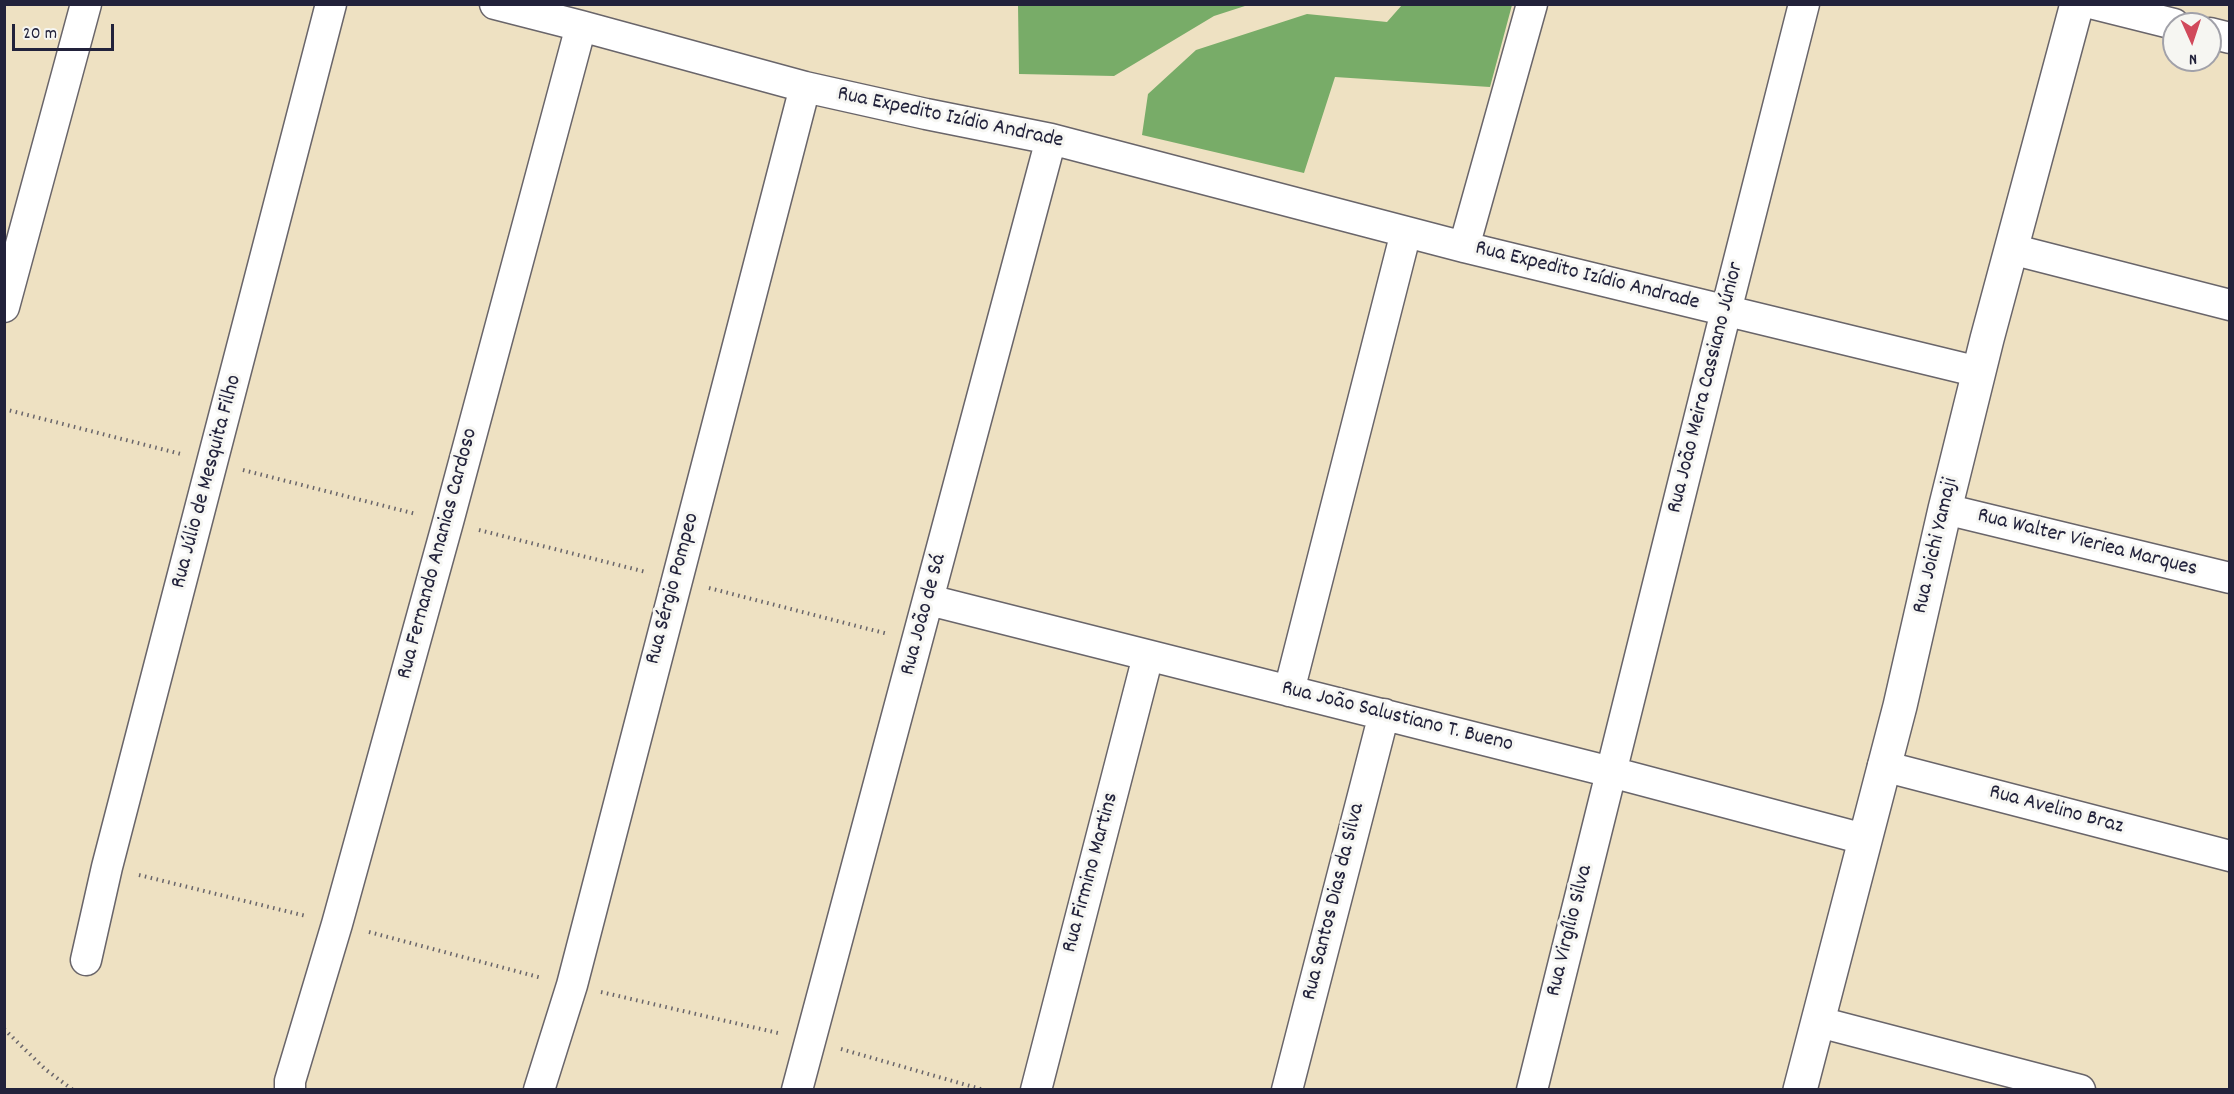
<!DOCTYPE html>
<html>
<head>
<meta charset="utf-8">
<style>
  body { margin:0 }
  #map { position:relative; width:2234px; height:1094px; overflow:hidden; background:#eee1c2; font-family:Dekko,sans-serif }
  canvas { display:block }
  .frame { position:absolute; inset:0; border:6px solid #22223b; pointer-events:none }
  .north { position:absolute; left:2162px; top:12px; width:60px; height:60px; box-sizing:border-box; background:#f6f6f2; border:2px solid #a1a1a9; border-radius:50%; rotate:177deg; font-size:16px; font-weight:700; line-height:24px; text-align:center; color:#22223b }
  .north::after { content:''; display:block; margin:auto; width:21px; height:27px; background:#d1495b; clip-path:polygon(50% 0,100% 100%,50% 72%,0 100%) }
  .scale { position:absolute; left:12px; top:24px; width:102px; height:27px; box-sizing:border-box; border:3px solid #22223b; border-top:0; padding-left:8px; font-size:18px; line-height:21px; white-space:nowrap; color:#22223b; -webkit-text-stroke:4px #f6f6f2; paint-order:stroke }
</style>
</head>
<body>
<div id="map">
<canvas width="2234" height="1094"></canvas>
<div class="frame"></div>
<div class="north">N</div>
<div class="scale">20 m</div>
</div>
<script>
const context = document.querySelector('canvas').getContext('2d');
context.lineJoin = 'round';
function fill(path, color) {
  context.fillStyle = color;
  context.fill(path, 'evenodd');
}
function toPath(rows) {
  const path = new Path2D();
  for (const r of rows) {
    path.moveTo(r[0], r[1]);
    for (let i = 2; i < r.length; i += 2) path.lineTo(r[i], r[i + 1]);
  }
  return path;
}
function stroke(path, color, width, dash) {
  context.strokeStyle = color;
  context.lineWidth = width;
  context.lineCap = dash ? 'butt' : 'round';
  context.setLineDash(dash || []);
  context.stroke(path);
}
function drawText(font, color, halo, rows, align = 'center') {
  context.font = font + ' Dekko,sans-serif';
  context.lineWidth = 6;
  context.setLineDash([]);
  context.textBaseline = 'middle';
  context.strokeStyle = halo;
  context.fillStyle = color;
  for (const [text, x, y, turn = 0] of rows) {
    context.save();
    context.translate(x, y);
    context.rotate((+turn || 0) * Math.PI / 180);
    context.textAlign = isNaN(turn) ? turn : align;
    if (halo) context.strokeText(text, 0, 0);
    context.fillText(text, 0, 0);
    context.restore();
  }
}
const forest = toPath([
  [1018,5,1018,4,1248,5,1214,16,1114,76,1019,74],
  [1402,5,1512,5,1490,87,1335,77,1304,173,1142,135,1148,94,1196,50,1307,14,1387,22]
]);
const path = toPath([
  [4,409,181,454],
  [243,470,416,514],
  [479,530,646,572],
  [709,588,888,634],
  [139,875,306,916],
  [369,932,542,978],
  [601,992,778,1033],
  [4,1029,45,1069,73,1090],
  [841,1049,984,1090]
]);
const street = toPath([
  [495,4,581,26,805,87,926,114,1051,139,1464,247,1979,372],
  [2094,4,2174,24],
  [2210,33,2230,38],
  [1464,247,1532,4],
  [2011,249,2230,305],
  [4,307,86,4],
  [1945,509,2230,578],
  [929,600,1611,772,1864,839],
  [1289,691,1406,232],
  [1883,766,2230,856],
  [86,960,107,867,331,4],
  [1819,1022,2080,1090],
  [290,1090,290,1081,337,924,448,522,581,26],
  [539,1090,572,985,805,87],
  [797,1090,1051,139],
  [1036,1090,1148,656],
  [1287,1090,1384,714],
  [1532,1090,1726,311,1804,4]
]);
const secondary = toPath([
  [1800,1090,1900,706,1945,509,1987,339,2077,4]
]);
const streetNames = [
  ["Rua Expedito Izídio Andrade",950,119,12],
  ["Rua Expedito Izídio Andrade",1587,277,14],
  ["Rua João Meira Cassiano Júnior",1707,388,-76],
  ["Rua Júlio de Mesquita Filho",208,482,-75],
  ["Rua Walter Vieriea Marques",2087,544,14],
  ["Rua Joichi Yamaji",1937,546,-77],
  ["Rua Fernando Ananias Cardoso",439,554,-75],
  ["Rua Sérgio Pompeo",674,589,-75],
  ["Rua João de Sá",925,615,-75],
  ["Rua João Salustiano T. Bueno",1397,718,14],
  ["Rua Avelino Braz",2056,811,15],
  ["Rua Firmino Martins",1092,873,-75],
  ["Rua Santos Dias da Silva",1335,902,-76],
  ["Rua Virgílio Silva",1571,931,-76]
];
fill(forest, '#78ac68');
stroke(street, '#69656a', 33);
stroke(secondary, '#69656a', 36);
stroke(path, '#69656a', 4, [1.5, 4.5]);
stroke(street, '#fff', 30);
stroke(secondary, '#fff', 33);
drawText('22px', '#22223b', '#f6f6f2', streetNames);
</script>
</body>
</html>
